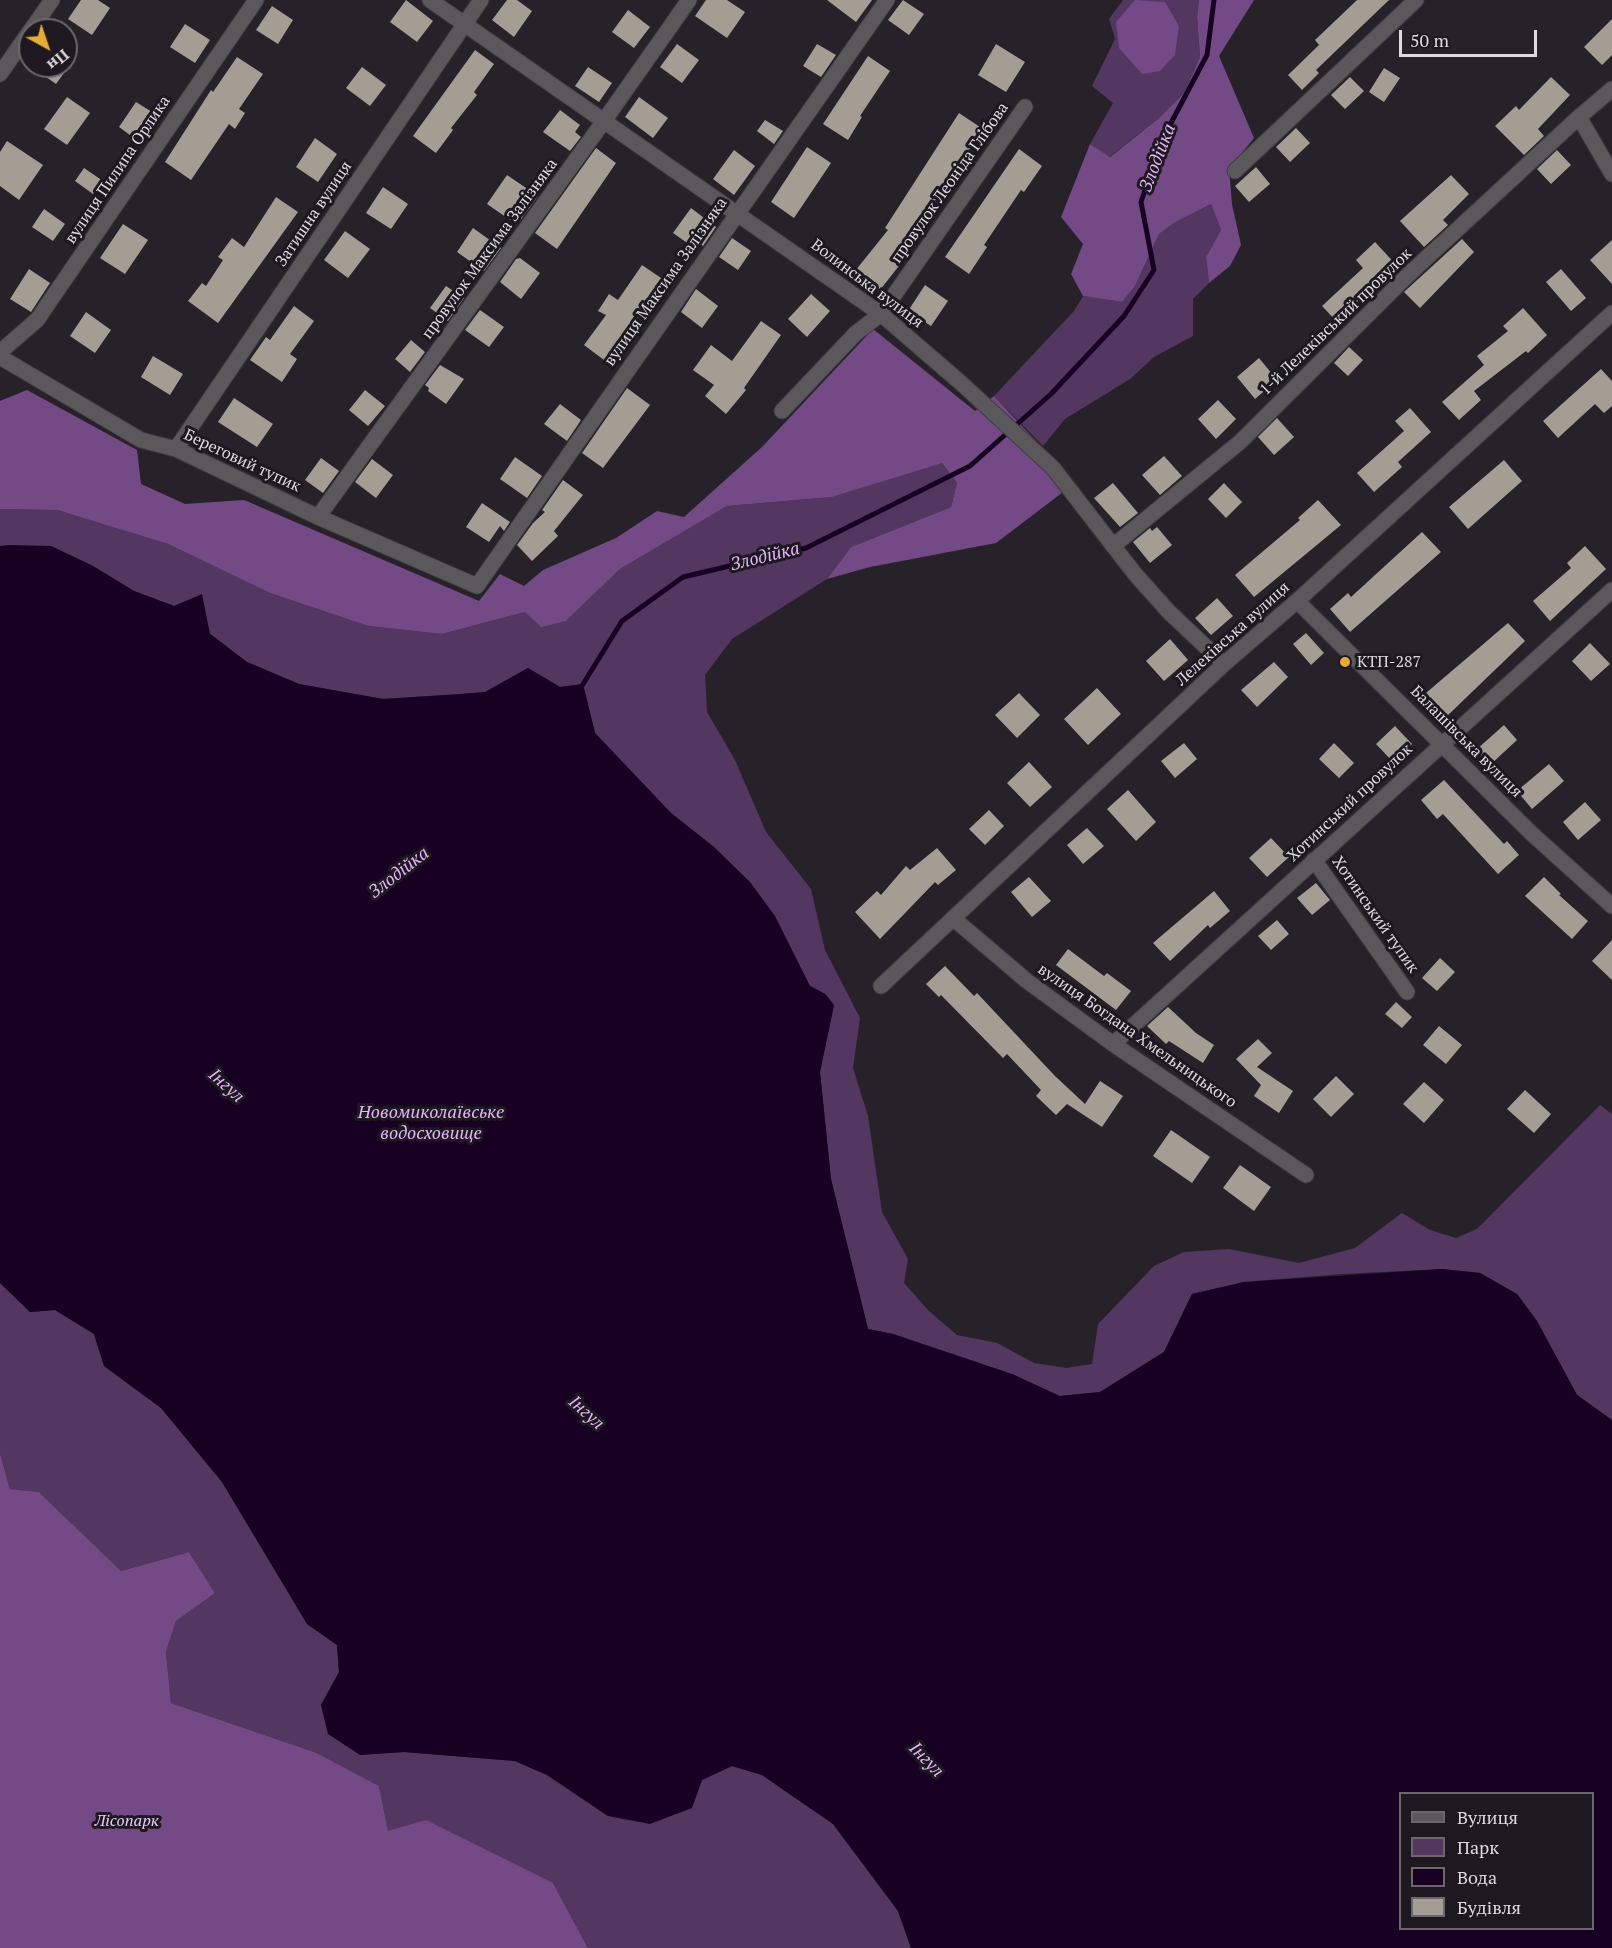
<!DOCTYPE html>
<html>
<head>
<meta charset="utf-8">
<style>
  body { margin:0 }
  #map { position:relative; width:1612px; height:1948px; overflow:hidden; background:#27222a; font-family:"PT Serif",serif }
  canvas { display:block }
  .legend { position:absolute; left:1399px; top:1792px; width:195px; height:138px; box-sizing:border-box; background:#1e1920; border:2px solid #6b676d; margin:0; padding:8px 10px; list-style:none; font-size:18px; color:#dedbe0 }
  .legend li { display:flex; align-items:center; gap:12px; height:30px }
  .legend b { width:30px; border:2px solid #6b676d }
  .north { position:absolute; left:18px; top:18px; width:60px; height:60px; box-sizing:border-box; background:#1e1920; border:2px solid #6b676d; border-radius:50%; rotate:140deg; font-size:16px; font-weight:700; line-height:24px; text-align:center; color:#dedbe0 }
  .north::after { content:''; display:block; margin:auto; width:21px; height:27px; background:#e7ac36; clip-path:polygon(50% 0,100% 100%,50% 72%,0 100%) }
  .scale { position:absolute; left:1399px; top:30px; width:138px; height:27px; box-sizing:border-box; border:3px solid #dedbe0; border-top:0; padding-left:8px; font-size:18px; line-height:21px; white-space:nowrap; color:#dedbe0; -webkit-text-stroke:4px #1e1920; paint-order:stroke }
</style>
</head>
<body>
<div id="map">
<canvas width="1612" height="1948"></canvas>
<ul class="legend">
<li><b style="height:8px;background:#5b585c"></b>Вулиця</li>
<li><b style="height:16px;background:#533760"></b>Парк</li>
<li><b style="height:16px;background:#180023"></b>Вода</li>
<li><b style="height:16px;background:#a39d94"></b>Будівля</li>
</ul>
<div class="north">Пн</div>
<div class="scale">50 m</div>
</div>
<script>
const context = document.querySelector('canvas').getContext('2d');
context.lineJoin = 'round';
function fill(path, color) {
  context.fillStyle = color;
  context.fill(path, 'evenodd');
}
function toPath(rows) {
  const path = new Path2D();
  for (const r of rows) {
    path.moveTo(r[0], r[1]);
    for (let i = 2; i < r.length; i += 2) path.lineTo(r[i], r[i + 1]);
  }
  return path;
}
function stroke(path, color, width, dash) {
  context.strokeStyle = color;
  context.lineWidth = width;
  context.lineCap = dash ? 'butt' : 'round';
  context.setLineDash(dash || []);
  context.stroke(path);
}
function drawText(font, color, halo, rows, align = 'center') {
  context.font = font + ' "PT Serif",serif';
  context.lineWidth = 6;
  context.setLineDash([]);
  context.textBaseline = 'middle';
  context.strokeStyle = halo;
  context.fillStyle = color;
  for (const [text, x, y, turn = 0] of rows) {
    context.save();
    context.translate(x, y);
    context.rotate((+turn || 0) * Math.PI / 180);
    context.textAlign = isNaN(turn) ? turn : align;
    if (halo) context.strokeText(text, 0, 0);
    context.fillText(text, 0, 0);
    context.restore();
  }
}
const green = toPath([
  [1123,0,1199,0,1197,17,1200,57,1184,93,1159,118,1109,157,1090,144,1113,103,1092,86,1115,39,1109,19],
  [1211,204,1221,230,1206,257,1209,283,1193,299,1193,336,1154,357,1130,379,1065,419,1043,446,994,396,1074,311,1083,296,1122,302,1135,286,1159,234,1174,223],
  [941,462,957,483,951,507,851,547,827,579,732,639,705,675,707,712,735,760,766,832,811,889,825,950,860,1018,853,1068,868,1116,882,1212,908,1259,904,1283,929,1311,957,1335,997,1343,1034,1363,1066,1368,1092,1364,1098,1324,1154,1266,1184,1252,1229,1249,1299,1263,1355,1248,1402,1213,1430,1230,1456,1238,1477,1229,1600,1105,1612,1114,1612,1420,1577,1395,1537,1321,1517,1294,1480,1273,1442,1269,1342,1274,1244,1282,1192,1294,1164,1352,1100,1392,1059,1396,1012,1374,893,1334,868,1329,831,1179,820,1072,834,1005,825,994,810,986,797,962,714,847,671,813,595,733,583,684,560,687,528,668,485,692,461,694,383,699,299,684,247,662,174,606,134,591,93,566,51,546,0,546,0,509,57,510,168,544,270,593,368,626,442,634,525,612,566,621,620,569,727,506,832,497],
  [0,1283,30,1312,55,1310,94,1334,104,1366,161,1408,222,1482,307,1624,337,1645,339,1672,321,1705,360,1755,404,1752,515,1761,547,1775,608,1816,691,1808,702,1780,732,1766,762,1775,833,1824,898,1911,911,1948,588,1948,553,1883,388,1832,379,1786,317,1753,171,1703,166,1652,176,1621,215,1593,189,1552,121,1571,39,1492,10,1489,0,1453]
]);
const forest = toPath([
  [1135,0,1165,2,1179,26,1175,55,1160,71,1142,74,1119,48,1116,22],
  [1199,0,1254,0,1219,56,1254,138,1229,169,1232,204,1241,245,1230,266,1209,283,1206,257,1221,230,1211,204,1174,223,1159,234,1135,286,1122,302,1083,296,1071,274,1083,244,1061,217,1090,144,1110,157,1159,118,1184,93,1200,57,1197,17],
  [873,329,975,411,994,396,1075,483,996,543,870,567,827,579,851,547,951,507,957,483,942,463,832,497,727,506,620,569,566,621,541,627,525,612,442,634,368,626,270,593,168,544,57,510,0,509,0,401,27,390,137,450,141,484,185,504,244,500,479,601,500,574,524,586,543,570,616,538,657,511,684,517,762,447],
  [0,1453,10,1489,39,1492,121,1571,189,1552,215,1593,176,1621,166,1652,171,1703,317,1753,379,1786,388,1831,426,1820,553,1883,588,1948,0,1948]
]);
const water = toPath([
  [9,545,51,546,93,566,134,591,174,606,202,594,210,634,247,662,299,684,383,699,461,694,485,692,528,668,560,687,583,684,595,733,671,813,714,847,750,882,775,916,810,986,825,994,834,1005,820,1072,831,1179,868,1329,893,1334,1012,1374,1060,1396,1100,1392,1164,1352,1192,1294,1244,1282,1442,1269,1480,1273,1517,1294,1537,1321,1577,1395,1612,1420,1612,1948,911,1948,898,1911,833,1824,762,1775,732,1766,702,1780,692,1808,650,1824,608,1816,547,1775,515,1761,404,1752,360,1755,328,1734,321,1705,339,1672,337,1645,307,1624,222,1482,161,1408,104,1366,94,1334,55,1310,30,1312,0,1283,0,546],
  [1400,1794,1592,1794,1592,1928,1400,1928]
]);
const stream = toPath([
  [580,689,622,621,683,577,806,548,970,466,1051,394,1124,316,1154,270,1141,202,1162,140,1207,55,1214,0]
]);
const building = toPath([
  [81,0,98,0,110,8,92,35,68,19],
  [406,0,433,21,417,42,390,22],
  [507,0,517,0,532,11,514,37,492,20],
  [706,0,727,0,745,12,727,38,695,16],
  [827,0,872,0,856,22],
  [903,0,924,14,909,35,888,20],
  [1357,0,1389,0,1316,70,1319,73,1302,90,1288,75,1319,45,1315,40],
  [272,6,293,20,278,44,256,30],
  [628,10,650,27,634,48,612,32],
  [1612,19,1612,55,1602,65,1584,47],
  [185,24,210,40,195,63,170,47],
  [677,44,699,60,682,83,660,67],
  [817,44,836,55,821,77,803,66],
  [996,44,1025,62,1006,92,978,75],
  [475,50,494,64,474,92,477,95,451,128,453,130,436,153,413,136],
  [868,56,890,71,860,116,862,117,848,140,823,124],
  [237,57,263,74,239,109,245,113,235,129,229,124,191,180,165,162,211,90,213,92],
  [31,66,69,66,56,84],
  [362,67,386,85,370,106,346,88],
  [588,67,612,83,599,102,575,86],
  [1384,68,1400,78,1384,102,1369,92],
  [1350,77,1364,91,1345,109,1331,95],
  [1551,77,1570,95,1538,129,1544,136,1524,155,1495,126,1516,106,1519,110],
  [67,97,90,113,67,145,44,129],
  [639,97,668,118,653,138,625,117],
  [136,102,152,112,134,138,119,127],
  [560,110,580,125,575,132,581,137,570,151,543,132],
  [959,113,983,129,922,220,924,221,898,260,902,262,880,290,855,271,888,230,885,228],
  [765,120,783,131,774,144,757,131],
  [1296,128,1310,143,1290,162,1276,147],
  [315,138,337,154,318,182,296,167],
  [7,141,43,165,19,200,0,186,0,152],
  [807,147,831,163,794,218,771,202],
  [596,148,616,163,557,249,535,233],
  [1019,149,1042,166,1024,192,1021,190,984,245,987,247,969,274,945,257],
  [734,150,755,166,734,195,713,179],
  [1557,150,1571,165,1551,184,1537,169],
  [1256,167,1270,184,1249,202,1235,186],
  [84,168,103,181,93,194,75,181],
  [507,175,538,196,519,222,515,219,513,222,487,204],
  [1451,175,1469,194,1443,220,1448,225,1424,247,1400,221],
  [383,187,408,204,391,229,366,213],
  [276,197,298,212,218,323,188,301,202,283,206,286,223,260,218,257,232,238,244,247],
  [691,208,716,227,703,246,697,241,693,247,673,233],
  [44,209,65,224,53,241,32,227],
  [123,224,148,240,125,274,100,258],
  [473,228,501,248,484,271,457,252],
  [345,231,370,249,348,278,324,260],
  [732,238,751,251,738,270,719,257],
  [1462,239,1474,252,1420,308,1404,292],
  [1612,240,1612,284,1590,260],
  [1375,242,1400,269,1390,279,1385,274,1337,322,1322,306,1363,268,1356,260],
  [520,258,540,273,521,299,500,282,516,259],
  [642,265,664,280,608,363,584,345,606,315,598,311,609,294,618,300],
  [29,269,50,283,31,312,10,299],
  [1561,269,1586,298,1571,311,1546,282],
  [925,285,948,301,931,326,908,311],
  [446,286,464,298,448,321,430,308],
  [696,289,718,306,702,328,681,312],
  [811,294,830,311,807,337,788,319],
  [294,306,314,321,290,354,297,359,282,382,250,360,266,337,270,340],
  [1523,308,1547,335,1528,353,1526,351,1474,391,1481,400,1459,420,1442,402,1484,365,1477,356,1508,331,1503,326],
  [480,310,504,327,489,347,465,330],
  [86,312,111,330,95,353,70,336],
  [761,321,781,335,744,388,746,390,726,414,705,396,714,385,693,370,711,345,732,361],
  [411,340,425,352,410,372,395,359],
  [1349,347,1363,360,1348,376,1334,363],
  [153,356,183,374,170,395,141,377],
  [1259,358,1277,380,1255,399,1237,377],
  [440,365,464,379,446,404,428,391,429,388,425,385],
  [1601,369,1612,381,1612,406,1604,413,1595,404,1558,438,1543,421],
  [627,388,650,405,603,468,582,453],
  [365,390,385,406,368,426,349,410],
  [234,398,273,424,257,447,218,422],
  [1218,400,1236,419,1216,439,1198,419],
  [560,404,581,420,567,441,544,424],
  [1410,408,1431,432,1398,462,1402,467,1374,492,1357,473,1404,431,1395,421],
  [1277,418,1294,437,1274,455,1258,437],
  [1164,456,1182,476,1160,495,1142,475],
  [515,457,542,476,527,498,500,479],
  [321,458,339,471,323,493,305,480],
  [372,459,393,475,376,498,355,482],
  [1504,460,1522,481,1468,529,1449,507],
  [563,480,583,495,554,531,558,536,532,561,517,545,533,523,545,512,542,510],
  [1113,483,1138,513,1120,527,1094,498],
  [1224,483,1242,502,1226,518,1208,499],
  [1318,500,1341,525,1254,597,1235,575,1300,520,1298,518],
  [482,503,510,522,504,531,500,526,489,542,466,527],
  [1157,527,1172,545,1150,563,1133,542,1150,528,1152,531],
  [1422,532,1441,552,1350,632,1330,609,1348,593,1351,597],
  [1585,546,1606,569,1550,621,1533,601,1571,568,1567,563],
  [1217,598,1233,616,1211,635,1195,618],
  [1508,623,1525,641,1446,717,1426,693],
  [1306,633,1324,653,1311,665,1293,644],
  [1170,639,1188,660,1164,681,1146,661],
  [1590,643,1610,664,1591,681,1572,661],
  [1274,662,1288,677,1257,707,1241,690],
  [1097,688,1121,714,1088,745,1064,719],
  [1019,693,1040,715,1017,738,995,715],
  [1504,725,1517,740,1490,765,1476,750],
  [1395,726,1412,744,1393,762,1376,744],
  [1184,743,1197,759,1175,778,1161,761],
  [1334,743,1354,763,1339,778,1319,759],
  [1029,762,1052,787,1030,807,1007,783],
  [1549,764,1564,781,1532,809,1517,791],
  [1444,780,1504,844,1507,841,1519,855,1498,874,1443,814,1437,819,1421,800],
  [1128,790,1156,822,1136,841,1107,809],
  [1585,802,1601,820,1578,840,1563,822],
  [989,810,1004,826,985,845,969,829],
  [1087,828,1104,846,1083,864,1067,845],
  [1271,838,1289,857,1267,877,1249,858],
  [937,848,956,870,938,885,935,882,880,939,855,912,877,891,881,895,906,866,910,870],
  [1029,877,1051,901,1032,917,1011,892],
  [1544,877,1561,894,1559,895,1588,921,1572,939,1525,896],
  [1316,883,1330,900,1312,915,1297,898],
  [1214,891,1230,911,1210,928,1208,925,1170,961,1153,943],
  [1277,920,1289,934,1271,950,1258,936],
  [1612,940,1612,980,1592,961],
  [1068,949,1104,976,1107,973,1131,991,1116,1010,1056,965],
  [1440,958,1455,972,1437,991,1422,978],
  [945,966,974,996,977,993,1055,1076,1085,1104,1100,1081,1123,1096,1102,1127,1067,1104,1056,1115,1036,1096,1041,1090,1007,1054,1003,1058,941,995,939,997,926,984],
  [1396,1002,1412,1017,1402,1028,1385,1014],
  [1168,1007,1196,1033,1214,1045,1203,1063,1169,1041,1166,1044,1147,1026],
  [1439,1026,1462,1045,1446,1064,1423,1045],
  [1258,1039,1272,1053,1257,1067,1293,1091,1279,1113,1254,1096,1261,1085,1236,1059],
  [1336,1076,1354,1094,1331,1117,1313,1099],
  [1424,1082,1444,1100,1424,1123,1403,1104],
  [1525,1090,1551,1114,1534,1133,1507,1109],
  [1171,1130,1210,1157,1192,1183,1153,1156],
  [1240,1165,1271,1187,1254,1211,1223,1188]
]);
const minor = toPath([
  [430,0,881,314,961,383,1053,468,1135,574,1169,612,1224,664],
  [31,30,52,0],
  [0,74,30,31],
  [1612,89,1579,117,1612,174],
  [1235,171,1416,0],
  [0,352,37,320,256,0],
  [0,357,141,440,176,449,318,517,477,586,887,0],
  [782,411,856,333,881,314,1025,107],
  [176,449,481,0],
  [318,517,604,121,689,0],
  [1113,546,1240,442,1408,275,1579,117],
  [1297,601,1531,833,1612,906],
  [1314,860,1407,992],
  [954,919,1027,981,1113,1044,1306,1175],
  [881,986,1224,664,1297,601,1612,313],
  [1113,1044,1612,590]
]);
const markers = [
  [1345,662,6,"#e7ac36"]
];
const streetNames = [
  ["вулиця Пилипа Орлика",118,170,-56],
  ["провулок Леоніда Глібова",950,183,-55],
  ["Затишна вулиця",314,214,-56],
  ["провулок Максима Залізняка",490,249,-54],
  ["вулиця Максима Залізняка",666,282,-55],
  ["Волинська вулиця",867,284,37],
  ["1-й Лелеківський провулок",1336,322,-44],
  ["Береговий тупик",242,461,25],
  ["Лелеківська вулиця",1233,634,-42],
  ["Балашівська вулиця",1466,742,45],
  ["Хотинський провулок",1350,803,-43],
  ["Хотинський тупик",1375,915,55],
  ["вулиця Богдана Хмельницького",1137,1036,35]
];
const poiNames = [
  ["КТП-287",1357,662]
];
const parkNames = [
  ["Лісопарк",127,1821]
];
const waterNames = [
  ["Злодійка",1158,158,-69],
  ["Злодійка",765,557,-14],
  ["Злодійка",399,873,-38],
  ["Інгул",226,1086,42],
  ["Новомиколаївське",431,1113],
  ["водосховище",431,1134],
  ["Інгул",586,1413,42],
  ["Інгул",926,1760,46]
];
fill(green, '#533760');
fill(forest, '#734a86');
fill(water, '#180023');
stroke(stream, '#180023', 5);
fill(building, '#a39d94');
stroke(minor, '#413c43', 17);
stroke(minor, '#5b585c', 15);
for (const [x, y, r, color] of markers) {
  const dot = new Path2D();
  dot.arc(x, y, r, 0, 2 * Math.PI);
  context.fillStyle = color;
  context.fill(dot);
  stroke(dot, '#1e1920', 2);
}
drawText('16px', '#dedbe0', '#1e1920', streetNames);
drawText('16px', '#dedbe0', '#1e1920', poiNames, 'left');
drawText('italic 16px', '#eac6fb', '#1e1920', parkNames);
drawText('italic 18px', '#e5b5fb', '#1e1920', waterNames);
</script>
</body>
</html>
